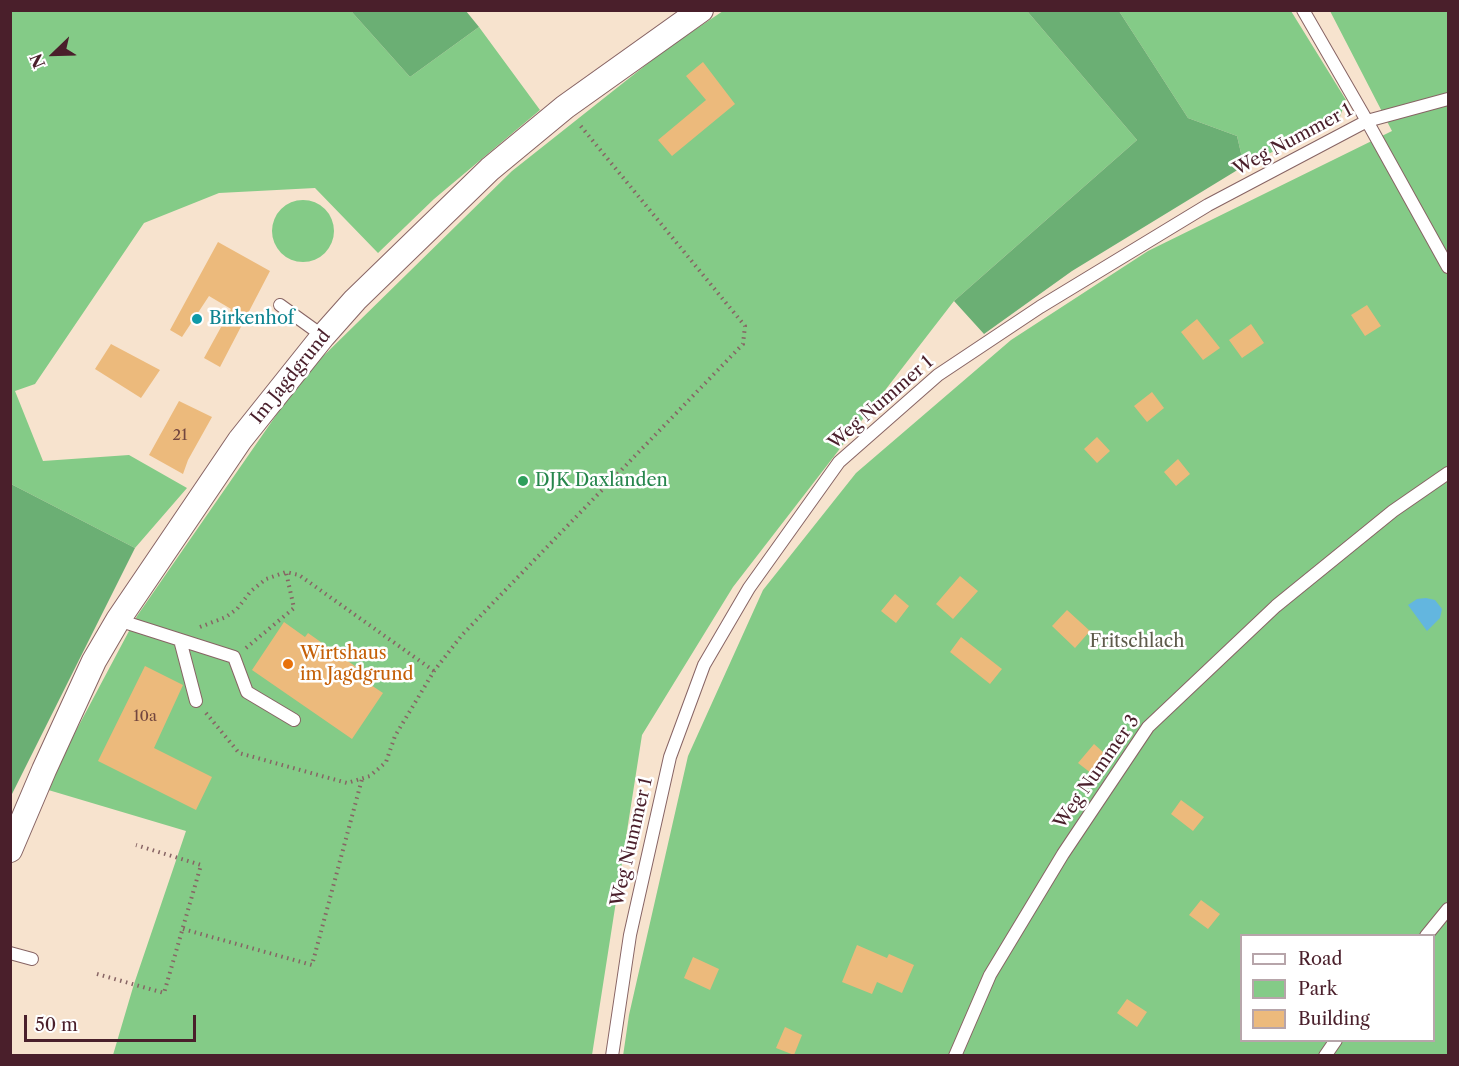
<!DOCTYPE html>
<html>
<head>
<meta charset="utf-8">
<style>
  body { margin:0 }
  #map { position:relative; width:1459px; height:1066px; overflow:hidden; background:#f7e3ce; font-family:"Libre Caslon Text",serif }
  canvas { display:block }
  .frame { position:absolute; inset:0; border:12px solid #4a1f2b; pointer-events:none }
  .legend { position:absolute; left:1240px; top:934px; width:195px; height:108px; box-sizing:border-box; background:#fff; border:2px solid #b7a5aa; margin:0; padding:8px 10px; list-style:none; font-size:18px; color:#4a1f2b }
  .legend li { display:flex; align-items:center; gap:12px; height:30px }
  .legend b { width:30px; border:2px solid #b7a5aa }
  .north { position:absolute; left:24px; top:24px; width:60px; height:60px; -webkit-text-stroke:4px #fff; paint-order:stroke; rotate:247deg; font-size:16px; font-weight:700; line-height:24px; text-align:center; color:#4a1f2b }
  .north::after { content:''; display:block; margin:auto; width:21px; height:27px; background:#4a1f2b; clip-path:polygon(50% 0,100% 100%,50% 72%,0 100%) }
  .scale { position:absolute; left:24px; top:1015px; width:172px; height:27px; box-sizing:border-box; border:3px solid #4a1f2b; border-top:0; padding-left:8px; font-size:18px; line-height:21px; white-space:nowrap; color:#4a1f2b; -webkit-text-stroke:4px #fff; paint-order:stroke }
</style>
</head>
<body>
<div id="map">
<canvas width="1459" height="1066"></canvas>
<div class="frame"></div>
<ul class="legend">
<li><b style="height:8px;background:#fff"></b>Road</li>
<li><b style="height:16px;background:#84cb87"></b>Park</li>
<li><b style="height:16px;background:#ecba7c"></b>Building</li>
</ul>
<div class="north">N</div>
<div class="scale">50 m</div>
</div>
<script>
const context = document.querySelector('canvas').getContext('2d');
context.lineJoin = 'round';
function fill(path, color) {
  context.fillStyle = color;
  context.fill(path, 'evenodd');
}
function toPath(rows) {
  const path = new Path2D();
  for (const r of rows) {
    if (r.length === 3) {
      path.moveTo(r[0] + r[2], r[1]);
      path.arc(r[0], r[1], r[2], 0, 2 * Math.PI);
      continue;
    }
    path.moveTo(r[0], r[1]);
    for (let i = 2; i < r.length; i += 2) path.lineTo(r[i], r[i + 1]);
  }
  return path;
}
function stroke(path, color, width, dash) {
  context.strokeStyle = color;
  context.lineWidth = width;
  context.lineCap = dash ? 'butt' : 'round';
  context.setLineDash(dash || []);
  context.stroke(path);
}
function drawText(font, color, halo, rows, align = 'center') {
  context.font = font + ' "Libre Caslon Text",serif';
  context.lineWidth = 5;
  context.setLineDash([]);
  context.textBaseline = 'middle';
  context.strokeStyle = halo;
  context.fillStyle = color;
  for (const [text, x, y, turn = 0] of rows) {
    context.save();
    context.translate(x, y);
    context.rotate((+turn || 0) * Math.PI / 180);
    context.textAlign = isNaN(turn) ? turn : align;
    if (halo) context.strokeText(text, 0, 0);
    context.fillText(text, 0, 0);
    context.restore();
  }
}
const green = toPath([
  [10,11,351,11,410,77,479,27,540,110,434,199,378,253,315,188,219,193,144,223,35,384,15,391,43,461,129,455,187,488,135,548,11,484],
  [723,11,1027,11,1137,140,954,301,733,587,642,735,592,1055,113,1055,134,984,186,831,45,789,137,616,304,375,512,171,666,49],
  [1119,11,1291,11,1346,100,1339,119,1244,166,1237,136,1188,118],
  [1330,11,1448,11,1448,1055,623,1056,629,1015,688,756,763,590,856,473,1011,340,1148,251,1392,131],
  [1242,936,1434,936,1434,1040,1242,1040],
  [303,231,31]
]);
const forest = toPath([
  [351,11,466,11,479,27,410,77],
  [1027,11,1119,11,1188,118,1237,136,1244,166,1072,271,984,334,954,301,1137,140],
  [11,484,135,548,11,796]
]);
const water = toPath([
  [1426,598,1435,600,1442,609,1440,618,1427,631,1408,605,1417,599]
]);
const building = toPath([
  [703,62,735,104,672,156,658,140,706,100,686,76],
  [218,242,270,271,220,367,204,358,231,309,209,296,182,337,170,330],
  [1367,305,1381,326,1365,336,1351,315],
  [1197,319,1220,348,1203,360,1181,332],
  [1251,324,1264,343,1242,358,1229,340],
  [111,344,160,370,141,398,95,369],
  [1152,392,1164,408,1147,422,1134,406],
  [179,401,212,417,188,460,183,474,149,455],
  [1097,437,1110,451,1097,463,1084,449],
  [1178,459,1190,474,1176,486,1164,472],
  [960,576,978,591,953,619,936,604],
  [895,594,909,606,896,623,881,611],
  [1067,610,1090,631,1075,648,1052,626],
  [284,622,305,637,308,633,362,671,359,677,383,693,352,739,252,670],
  [961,637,1002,669,990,684,950,652],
  [145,666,183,685,154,748,212,777,196,810,98,761],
  [1094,744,1111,759,1096,777,1078,763],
  [1181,800,1204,817,1193,831,1171,814],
  [1201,900,1220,914,1208,929,1189,915],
  [857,945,887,958,889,954,914,965,902,993,877,982,872,994,842,982],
  [693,957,719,969,710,990,684,978],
  [1127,999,1147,1012,1137,1027,1117,1013],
  [785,1027,802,1035,794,1055,776,1048]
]);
const path = toPath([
  [200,627,226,617,237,609,251,591,266,579,286,572,299,575,434,671],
  [246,648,294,608,286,572],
  [206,713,239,753,347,783,370,776,386,762,395,736,434,671,462,635,743,344,745,326,579,124],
  [183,929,312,965,362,779],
  [97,974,164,993,201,865,136,845]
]);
const lane = toPath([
  [1303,10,1367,121,1448,267],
  [280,305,323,336],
  [118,620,234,657,247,692,294,720],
  [180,640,196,701],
  [1426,936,1448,909],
  [10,953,32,959],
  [612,1056,630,935,670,757,704,665,749,588,839,462,938,375,1040,307,1208,205,1367,121,1448,99],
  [955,1056,990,975,1063,854,1148,727,1276,606,1393,511,1448,473],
  [1325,1056,1336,1040]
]);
const street = toPath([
  [10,850,44,770,94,661,118,620,240,440,323,336,355,300,490,169,565,107,701,10]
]);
const markers = [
  [197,319,6,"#0f9aa8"],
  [523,481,6,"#2e9e5b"],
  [288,664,6,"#e8710a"]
];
const numberNames = [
  ["21",180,436],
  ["10a",145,717]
];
const streetNames = [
  ["Weg Nummer 1",1293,140,-28],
  ["Im Jagdgrund",291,377,-51],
  ["Weg Nummer 1",881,403,-41],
  ["Weg Nummer 3",1097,772,-55],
  ["Weg Nummer 1",632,842,-77]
];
const cultureNames = [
  ["Birkenhof",209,319]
];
const leisureNames = [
  ["DJK Daxlanden",535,481]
];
const parkNames = [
  ["Fritschlach",1137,642]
];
const foodNames = [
  ["Wirtshaus",300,654],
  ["im Jagdgrund",300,675]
];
fill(green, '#84cb87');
fill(forest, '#6baf74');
fill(water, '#63b6df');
fill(building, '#ecba7c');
stroke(lane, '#876464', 14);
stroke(street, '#876464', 26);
stroke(path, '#876464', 4, [1.5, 4.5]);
stroke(lane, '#fff', 12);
stroke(street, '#fff', 24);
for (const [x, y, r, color] of markers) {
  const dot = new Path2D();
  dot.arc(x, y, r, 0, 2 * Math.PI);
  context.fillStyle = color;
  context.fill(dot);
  stroke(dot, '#fff', 2);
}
drawText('15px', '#72463f', null, numberNames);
drawText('18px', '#4a1f2b', '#fff', streetNames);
drawText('18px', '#0d838f', '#fff', cultureNames, 'left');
drawText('18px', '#27864d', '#fff', leisureNames, 'left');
drawText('18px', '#5e5b4b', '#fff', parkNames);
drawText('18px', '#c56008', '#fff', foodNames, 'left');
</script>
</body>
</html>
